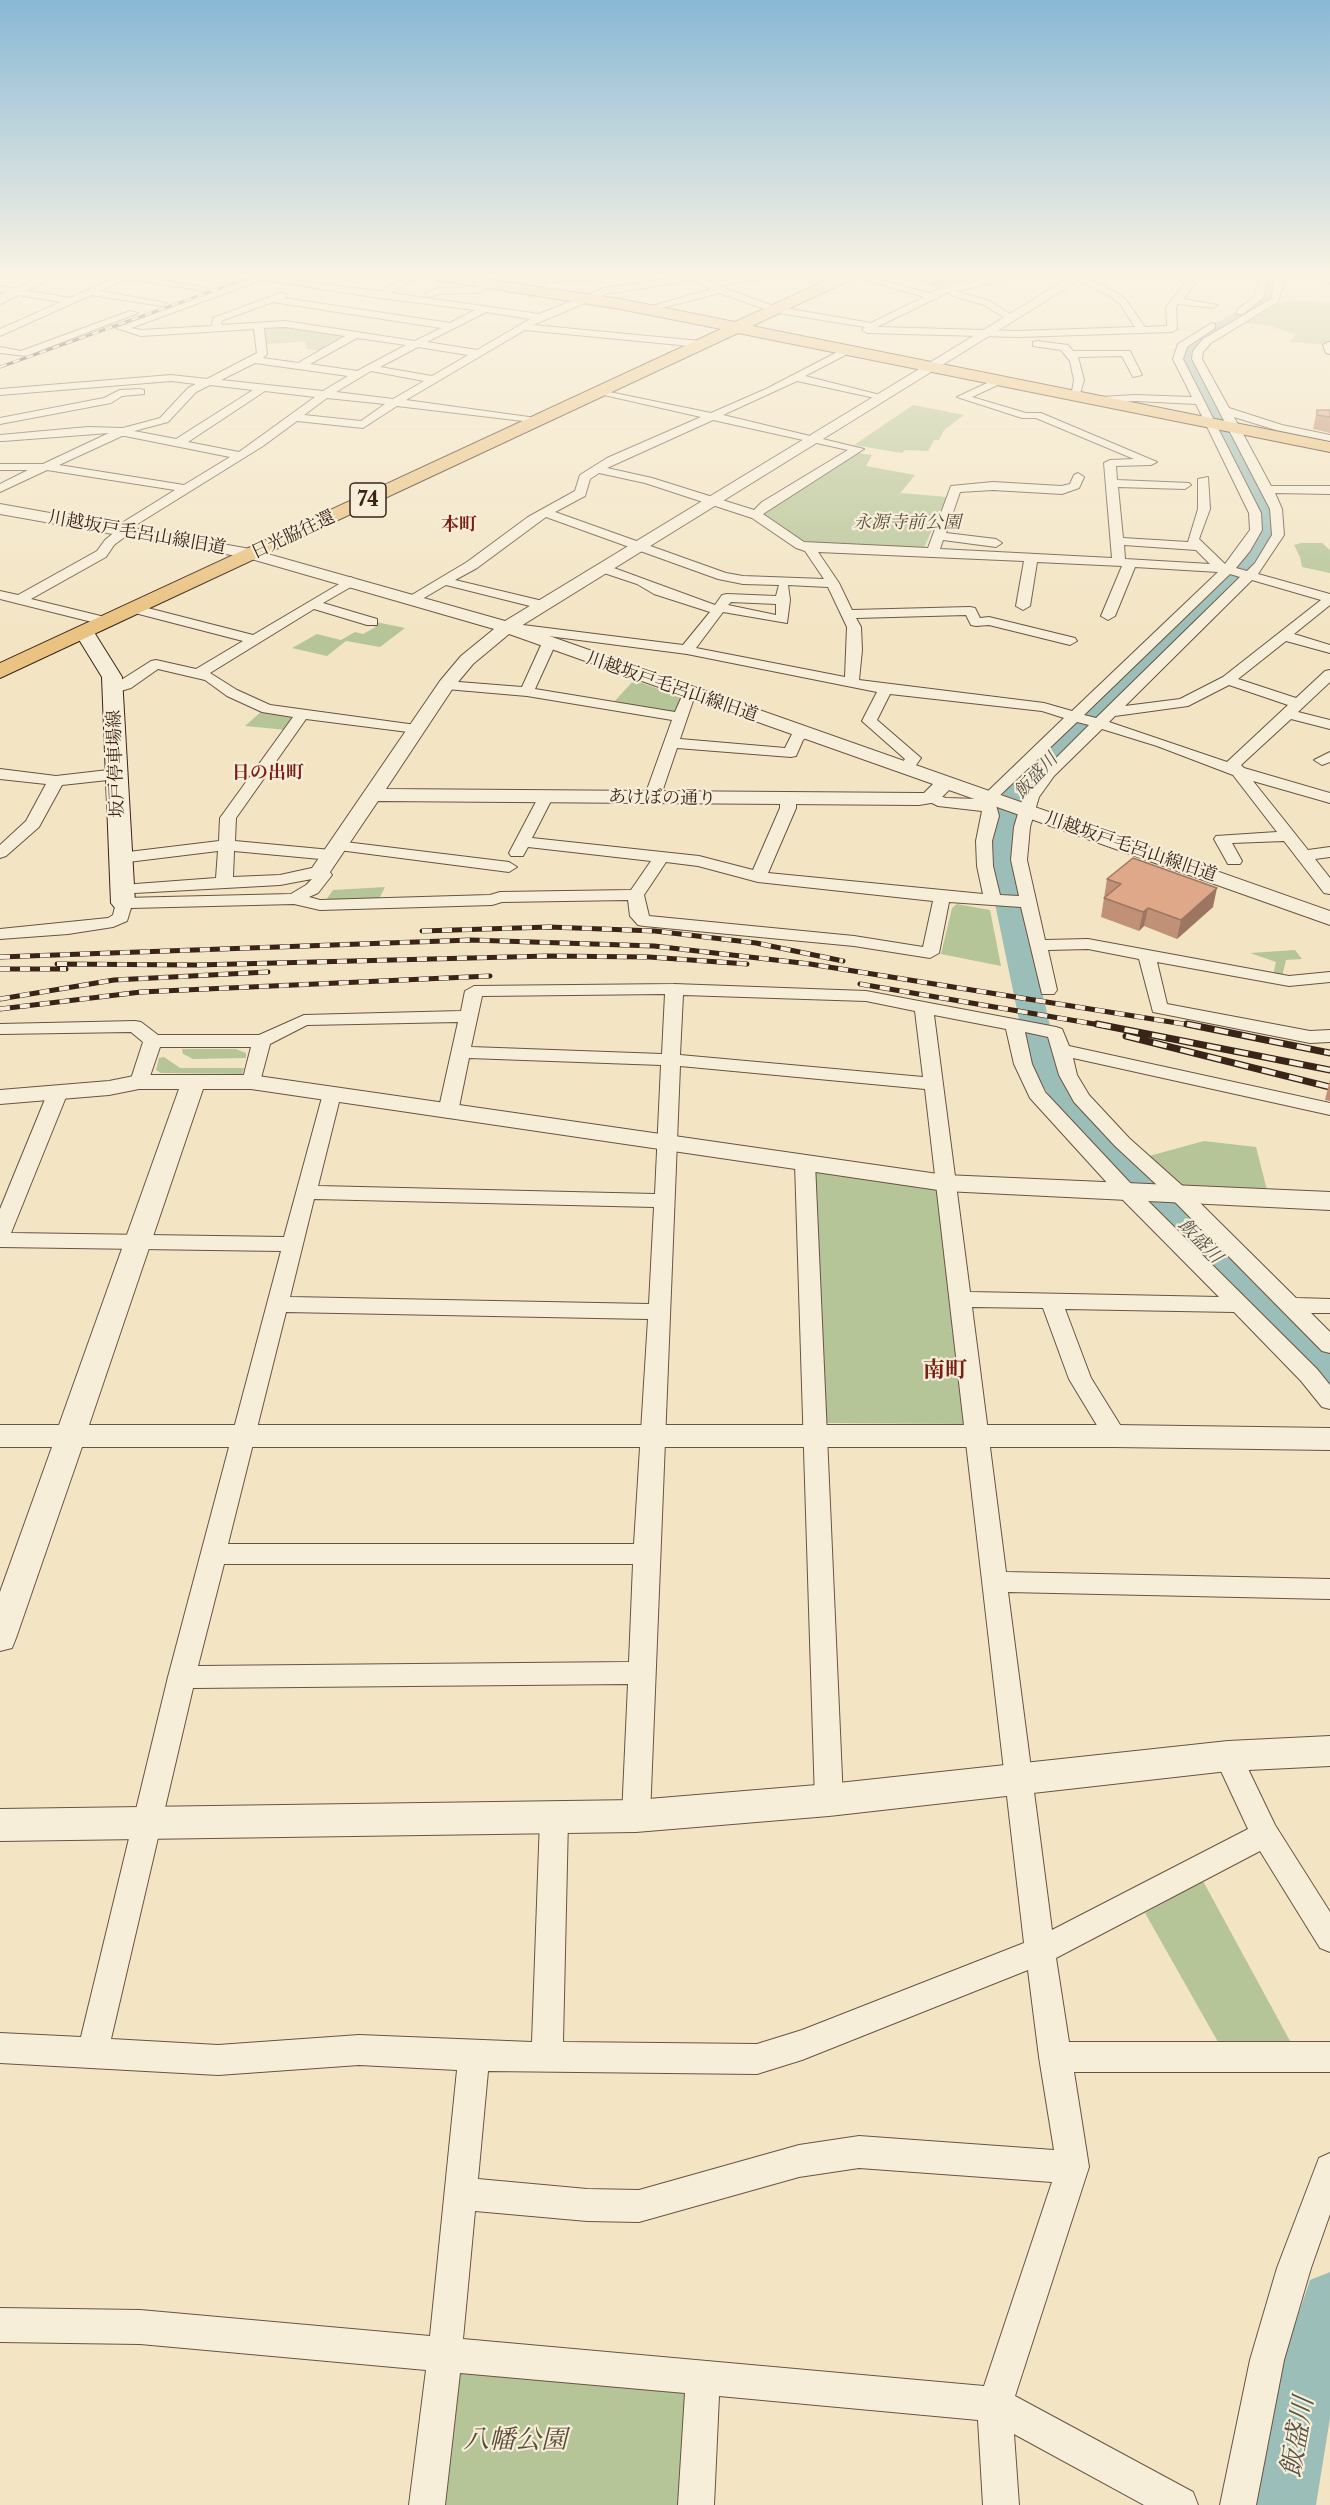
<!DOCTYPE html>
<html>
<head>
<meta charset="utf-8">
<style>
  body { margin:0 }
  canvas { display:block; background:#f3e5c4 }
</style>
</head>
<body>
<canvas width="1330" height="2505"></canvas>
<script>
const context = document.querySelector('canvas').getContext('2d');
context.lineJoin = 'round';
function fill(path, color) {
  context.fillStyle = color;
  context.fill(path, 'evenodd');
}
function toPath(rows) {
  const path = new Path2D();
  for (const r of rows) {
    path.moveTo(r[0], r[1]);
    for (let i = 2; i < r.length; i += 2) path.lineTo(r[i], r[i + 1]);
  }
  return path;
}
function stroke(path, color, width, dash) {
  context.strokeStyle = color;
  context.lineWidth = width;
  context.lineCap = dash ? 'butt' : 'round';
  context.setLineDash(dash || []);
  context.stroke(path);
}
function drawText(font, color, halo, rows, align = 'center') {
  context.font = font + ' "Libre Caslon Text","Noto Serif JP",serif';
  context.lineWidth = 4.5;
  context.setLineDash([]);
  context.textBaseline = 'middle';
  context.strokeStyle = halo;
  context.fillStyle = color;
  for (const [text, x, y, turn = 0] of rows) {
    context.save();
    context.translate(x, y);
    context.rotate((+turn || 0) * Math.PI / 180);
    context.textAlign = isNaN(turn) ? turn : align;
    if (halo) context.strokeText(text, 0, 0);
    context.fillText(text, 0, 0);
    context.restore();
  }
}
const green = toPath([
  [1302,300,1330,303,1330,345,1289,342,1295,336,1294,334,1271,326,1246,323,1281,302],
  [284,325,350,335,323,351,307,349,305,342,265,344,263,327],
  [913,405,964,415,944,430,939,440,934,440,928,451,905,450,902,453,854,445],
  [857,453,872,455,866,466,915,475,894,501,901,493,947,497,923,550,862,547,862,540,861,547,804,544,761,515],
  [1301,543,1322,543,1330,550,1330,573,1302,567,1300,557,1294,545],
  [376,622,405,628,380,647,346,641,327,656,292,648,317,634,341,640,355,632,363,634,376,627,370,625],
  [634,680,681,697,676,711,672,712,613,703],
  [263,710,293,714,287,730,245,726],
  [385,887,378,901,324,903,333,890],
  [957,904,990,910,1001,966,941,954,952,908],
  [1295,950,1302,959,1286,960,1282,977,1273,975,1276,962,1250,953],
  [182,1049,236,1049,246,1053,246,1058,193,1059,183,1054],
  [164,1057,180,1068,244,1068,242,1074,161,1073,156,1070,159,1058],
  [1204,1141,1256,1147,1267,1190,1179,1186,1149,1156],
  [815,1170,938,1186,964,1424,825,1423],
  [1203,1881,1290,2041,1218,2042,1145,1913],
  [458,2370,694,2390,687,2505,442,2505]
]);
const river = toPath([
  [1264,276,1279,276,1271,305,1208,340,1197,350,1194,360,1272,503,1275,518,1271,538,1248,571,1025,799,1013,842,1013,865,1053,1039,1065,1073,1080,1096,1112,1130,1330,1352,1330,1388,1317,1384,1090,1144,1053,1102,1035,1073,1023,1039,987,865,987,842,1004,792,1234,563,1251,538,1255,518,1252,503,1178,360,1183,344,1196,334,1258,300,1264,276],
  [1330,2272,1330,2418,1316,2505,1256,2505,1284,2357,1310,2280,1330,2272]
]);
const minor = toPath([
  [119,276,140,276,209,288,204,291,127,279,100,291,167,303,162,306,91,295,0,336,0,329,61,302,0,292,0,286,70,298,119,276],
  [257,276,380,291,409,276,419,276,391,293,539,314,604,288,686,276,699,276,711,282,766,276,762,279,719,286,773,306,871,323,924,297,851,276,864,276,930,293,941,288,1002,276,1003,281,956,291,990,301,1016,318,1008,320,984,305,950,295,949,292,877,327,1018,331,1135,327,1120,304,1110,296,1070,276,1081,276,1116,292,1126,300,1145,327,1167,326,1166,307,1185,284,1175,276,1185,276,1196,283,1183,299,1218,305,1213,308,1178,304,1176,307,1177,329,1172,332,1018,337,867,333,862,330,865,327,773,312,719,293,647,312,642,309,711,289,694,280,606,294,533,325,700,341,705,344,700,347,525,330,406,400,536,418,540,419,540,423,397,406,363,428,297,421,263,446,131,528,130,533,114,545,106,557,31,599,113,619,113,625,108,626,0,599,0,591,18,595,97,551,105,540,116,531,117,526,175,490,47,470,0,492,0,484,28,470,0,470,0,464,43,464,109,433,3,441,0,441,0,435,88,427,123,428,160,418,188,388,196,384,171,381,0,395,0,389,171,375,207,379,257,353,254,329,141,336,116,328,257,276],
  [262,280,380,298,475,310,450,323,284,298,288,295,283,292,213,318,212,326,141,330,131,328,262,280],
  [273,302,441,328,415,341,285,321,222,325,221,321,273,302],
  [486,312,530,319,477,350,427,342,486,312],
  [285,327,345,336,298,363,263,358,267,354,264,328,285,327],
  [357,338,406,345,357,371,310,364,357,338],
  [418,347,468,355,432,376,380,367,418,347],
  [255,363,348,376,323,391,221,380,255,363],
  [371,371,424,381,393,399,336,392,371,371],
  [210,385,253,390,176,439,134,431,168,422,196,392,210,385],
  [265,391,315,397,239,452,188,442,265,391],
  [327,398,385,404,361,421,304,415,327,398],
  [122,436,125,436,230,457,184,485,59,465,122,436],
  [564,276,606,276,601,279,537,283,532,280,537,277,564,276],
  [1260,276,1269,276,1263,298,1243,314,1237,314,1237,310,1254,297,1260,276],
  [1276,276,1286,276,1278,302,1211,343,1203,352,1202,359,1229,408,1282,425,1330,435,1330,441,1276,430,1234,417,1271,486,1330,486,1330,494,1275,493,1282,509,1284,535,1258,574,1330,594,1330,605,1294,634,1330,645,1330,653,1286,641,1238,679,1296,698,1325,671,1330,670,1330,682,1298,712,1330,720,1330,729,1291,719,1241,765,1244,768,1330,793,1330,803,1253,781,1308,850,1330,847,1330,857,1315,859,1330,878,1330,894,1324,893,1284,841,1232,843,1242,861,1240,864,1228,864,1214,839,1216,836,1277,832,1233,775,1157,746,1102,729,1054,776,1039,797,1030,827,1027,860,1045,940,1088,939,1289,976,1330,972,1330,982,1289,986,1157,962,1167,1004,1310,1031,1330,1030,1330,1042,1310,1043,1153,1012,1139,959,1088,949,1048,950,1057,990,1054,994,1042,994,1021,907,949,902,939,953,930,958,854,946,644,926,638,925,630,916,628,900,502,902,492,905,320,910,294,904,131,908,127,921,113,927,68,934,0,939,0,929,108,918,113,915,117,899,123,898,291,894,306,885,312,879,280,885,116,894,114,890,116,886,122,885,216,878,218,851,120,863,112,858,120,853,219,841,220,818,293,717,262,712,227,696,205,680,158,669,131,688,114,693,107,689,151,661,156,660,196,669,243,641,131,612,131,606,136,605,253,635,351,577,357,581,356,584,323,603,377,619,377,625,367,625,314,609,210,673,237,690,270,705,416,725,423,729,416,733,306,719,236,818,235,841,331,850,339,855,331,860,234,851,233,877,280,875,321,866,327,868,332,875,318,893,309,897,320,900,490,895,500,892,631,890,651,861,528,847,523,856,511,856,509,853,540,794,550,794,553,797,532,838,699,856,753,870,780,808,780,799,788,794,796,799,796,808,768,873,983,894,977,866,976,841,982,811,938,806,922,798,930,793,946,798,979,799,996,805,999,816,992,841,993,866,1000,895,1019,896,1011,860,1014,827,1023,797,1044,770,1089,725,1077,722,995,800,990,802,985,800,982,797,985,794,1064,718,1042,711,890,694,877,720,921,758,912,771,907,773,899,768,905,759,862,721,877,692,687,654,502,630,502,624,507,623,683,645,710,612,654,594,637,584,598,571,597,568,603,564,715,605,722,595,727,594,776,596,779,585,743,584,718,579,546,517,477,568,455,580,547,602,547,608,542,609,446,585,417,602,412,603,405,599,467,562,528,517,575,491,580,475,607,458,701,417,595,393,595,389,711,413,766,389,847,347,852,350,851,352,805,376,884,396,884,400,797,381,723,415,864,449,763,514,804,542,928,548,951,486,993,482,1061,486,1070,484,1074,475,1078,473,1084,477,1079,488,1062,494,993,490,960,492,946,533,996,539,1002,543,996,547,943,540,940,549,1112,558,1104,463,1110,460,1134,459,1036,418,1022,418,957,397,1000,377,1005,380,1004,382,972,397,1026,413,1041,413,1157,462,1151,465,1116,466,1117,480,1189,483,1191,485,1185,489,1118,487,1123,538,1188,542,1198,509,1198,479,1208,477,1210,509,1199,539,1225,564,1250,530,1249,513,1196,404,1136,401,1101,403,1096,400,1101,397,1136,395,1192,397,1173,359,1178,344,1212,323,1215,324,1215,328,1187,347,1183,359,1261,513,1262,530,1250,551,1236,568,1247,571,1255,563,1272,535,1270,509,1192,359,1193,351,1203,339,1271,299,1276,276],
  [713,420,848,450,762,502,754,510,652,478,607,468,713,420],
  [599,473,645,483,752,518,796,548,805,551,824,579,743,576,726,573,555,512,585,496,590,479,599,473],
  [1124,545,1196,550,1210,564,1125,559,1124,545],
  [818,552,1024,561,1016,606,1023,610,1030,606,1037,562,1122,566,1101,616,1108,620,1115,616,1135,567,1218,572,1072,711,1044,703,859,680,862,650,861,627,856,618,966,615,971,625,976,626,989,625,1070,645,1077,641,1075,638,989,617,980,618,975,608,970,607,852,610,839,583,818,552],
  [1230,574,1240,577,1096,718,1084,715,1230,574],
  [1252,580,1321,600,1223,677,1180,699,1125,706,1252,580],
  [788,585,828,587,847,627,845,677,696,648,723,612,787,623,790,600,788,585],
  [731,602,776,604,776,615,728,605,731,602],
  [1229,685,1288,705,1227,762,1109,722,1115,716,1188,706,1229,685],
  [666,862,698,866,758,882,933,901,923,947,854,936,649,916,644,895,666,862],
  [1321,276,1330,276,1330,283,1327,282,1321,276],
  [489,280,494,283,492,285,478,293,439,294,429,297,424,294,438,288,476,287,489,280],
  [130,311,138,313,26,356,0,353,0,347,21,351,130,311],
  [1037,341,1068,345,1073,351,1130,351,1142,375,1133,377,1122,356,1078,357,1084,380,1079,397,1071,397,1074,380,1070,361,1061,350,1033,346,1033,342,1037,341],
  [1328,342,1330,342,1330,354,1326,353,1323,345,1328,342],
  [140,389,144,390,144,394,122,396,111,403,0,424,0,418,104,398,120,390,140,389],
  [549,639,556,643,535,689,675,712,682,696,694,691,699,692,701,695,693,701,680,739,785,748,792,734,805,729,812,733,803,740,796,756,791,757,677,748,660,798,657,801,647,801,644,798,672,720,527,696,446,689,439,685,446,681,522,687,542,643,549,639],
  [1330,752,1330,762,1322,765,1314,760,1330,752],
  [0,769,56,776,117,769,125,774,117,779,62,785,39,827,6,856,0,858,0,845,26,821,46,784,0,779,0,769],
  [337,841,509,862,517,867,509,872,331,849,329,846,331,843,337,841],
  [674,984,866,991,1056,1027,1062,1029,1069,1046,1330,1103,1330,1115,1073,1058,1077,1075,1089,1095,1129,1138,1186,1189,1296,1298,1330,1299,1330,1313,1311,1313,1330,1332,1330,1353,1322,1351,1172,1199,1115,1146,1074,1102,1059,1075,1048,1037,1025,1032,1032,1064,1045,1092,1134,1187,1317,1369,1330,1385,1330,1409,1322,1407,1301,1381,1234,1312,1065,1309,1091,1378,1127,1436,1123,1442,1115,1445,1107,1442,1069,1379,1043,1308,972,1307,1006,1572,1330,1579,1330,1599,1008,1592,1052,1930,1248,1829,1214,1756,1218,1748,1228,1744,1238,1748,1275,1825,1330,1912,1330,1952,1320,1948,1260,1851,1056,1958,1069,2042,1330,2042,1330,2072,1074,2072,1089,2167,1015,2396,1193,2492,1198,2505,1144,2505,1014,2434,1019,2505,983,2505,978,2420,719,2396,714,2505,678,2505,685,2393,460,2373,445,2505,409,2505,426,2370,140,2344,0,2342,0,2308,140,2310,430,2336,457,2070,359,2065,218,2075,0,2063,0,2033,81,2037,168,1677,281,1251,0,1247,0,1209,48,1092,58,1086,68,1092,11,1233,284,1237,324,1090,331,1088,341,1094,318,1186,655,1194,661,1065,469,1058,458,1112,448,1118,438,1112,458,1022,307,1025,270,1044,260,1082,251,1088,242,1082,251,1047,160,1047,148,1082,139,1088,130,1082,143,1042,131,1032,0,1034,0,1024,135,1021,141,1022,158,1035,259,1035,304,1015,461,1011,465,991,474,986,674,984],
  [665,994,662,1054,471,1047,482,996,665,994],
  [683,995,866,1001,915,1011,923,1077,680,1055,683,995],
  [934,1015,1006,1029,1014,1064,1030,1098,1120,1197,1219,1297,970,1292,934,1015],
  [680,1066,925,1089,1024,1943,802,2030,757,2044,563,2042,568,1819,564,1810,554,1807,544,1810,540,1819,532,2042,359,2035,218,2045,111,2039,193,1688,628,1684,622,1816,626,1825,636,1828,646,1825,650,1816,680,1066],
  [314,1199,654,1207,649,1304,290,1297,314,1199],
  [286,1312,648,1319,634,1544,228,1544,286,1312],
  [224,1564,633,1564,629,1662,198,1666,224,1564],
  [1028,1970,1039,2057,1054,2150,859,2136,799,2145,639,2190,587,2189,478,2179,488,2071,757,2074,802,2060,1028,1970],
  [859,2168,1052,2182,984,2386,463,2339,475,2211,587,2221,639,2222,799,2177,859,2168],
  [805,1157,812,1159,815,1163,843,1800,839,1809,829,1812,819,1809,815,1800,795,1163,798,1159,805,1157],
  [1330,2153,1330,2214,1311,2268,1284,2360,1256,2505,1220,2505,1250,2360,1277,2268,1319,2158,1330,2153]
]);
const tertiary = toPath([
  [42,276,57,276,0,304,0,295,42,276],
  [1072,276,1086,276,521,626,1330,911,1330,925,949,790,937,802,919,805,378,801,328,875,314,875,310,871,440,681,461,656,494,629,248,558,0,514,0,504,250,549,505,621,1072,276],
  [509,634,933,784,924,793,919,793,386,789,453,688,473,664,509,634],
  [139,1075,251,1075,945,1175,1330,1192,1330,1210,945,1191,251,1089,203,1089,89,1425,1115,1425,1330,1428,1330,1450,1115,1447,82,1447,16,1638,12,1648,0,1651,0,1592,52,1447,0,1447,0,1425,59,1425,179,1089,139,1089,109,1095,0,1104,0,1090,109,1081,139,1075],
  [1330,1736,1330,1766,1228,1771,829,1816,636,1832,0,1841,0,1809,636,1800,829,1784,1228,1741,1330,1736]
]);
const secondary = toPath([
  [85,627,92,629,122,677,135,903,131,908,123,910,115,908,111,903,102,677,75,633,85,627]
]);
const primary = toPath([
  [430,276,463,276,620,299,735,322,836,276,854,276,852,279,752,326,1330,442,1330,452,738,333,0,678,0,663,721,329,620,309,437,280,430,276]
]);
const railFar2 = toPath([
  [0,367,254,276]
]);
const railFar1 = toPath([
  [422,931,549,927,655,931,756,943,843,961],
  [0,957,471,940,654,946,810,964,1196,1026],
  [57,964,197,965,548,956,649,957,747,964],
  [0,969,66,969],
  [860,984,1106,1026],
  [0,999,114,980,268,972],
  [0,1009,141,992,490,976]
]);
const rail = toPath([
  [1097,1024,1330,1070],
  [1187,1024,1330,1053],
  [1126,1036,1330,1087]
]);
const wall = toPath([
  [895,276,968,276,968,277,965,278,965,281,933,287],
  [1317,410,1330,410,1330,433,1313,429],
  [1107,879,1213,907,1177,939,1144,926,1139,931,1101,917],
  [1330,1079,1330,1101,1325,1100]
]);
const shadedWall = toPath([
  [934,276,968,276,968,277,965,278,965,281,933,287],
  [1217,888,1213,907,1177,939,1181,920],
  [1148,908,1144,926,1139,931,1143,912]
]);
const building = toPath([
  [1317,410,1330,410,1330,417,1317,415,1317,410],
  [1133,858,1217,888,1181,920,1148,908,1143,912,1104,898,1121,884,1107,879,1133,858]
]);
const farParknames = [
  ["永源寺前公園",907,523]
];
const farNeighbourhoodnames = [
  ["本町",459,525],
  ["日の出町",268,773]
];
const farStreetnames = [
  ["川越坂戸毛呂山線旧道",137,533,10],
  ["日光脇往還",293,535,-25],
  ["川越坂戸毛呂山線旧道",672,687,19],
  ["坂戸停車場線",116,764,-92],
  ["あけぼの通り",662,798,1],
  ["川越坂戸毛呂山線旧道",1131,847,19]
];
const farWaternames = [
  ["飯盛川",1036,776,-47],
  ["飯盛川",1200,1241,46]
];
const shields = [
  [368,500,36]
];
const shieldNames = [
  ["74",368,500]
];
const neighbourhoodNames = [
  ["南町",945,1371]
];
const nearParknames = [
  ["八幡公園",515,2440]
];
const nearWaternames = [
  ["飯盛川",1298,2437,-80]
];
fill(green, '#b6c597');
fill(river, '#9cbeb9');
stroke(minor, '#685443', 2);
stroke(tertiary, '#685443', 2);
stroke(secondary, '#3a2418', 2);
stroke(primary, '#3a2418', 2);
fill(minor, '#f7eed9');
fill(tertiary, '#f7eed9');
fill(secondary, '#f7eed9');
fill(primary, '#eac282');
stroke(railFar2, '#3a2418', 3);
stroke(railFar1, '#3a2418', 5);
stroke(rail, '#3a2418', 7);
stroke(railFar2, '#f7eed9', 2, [7]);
stroke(railFar1, '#f7eed9', 4, [10]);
stroke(rail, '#f7eed9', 4.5, [14]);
fill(wall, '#c09176');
fill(shadedWall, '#9c7660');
fill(building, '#dfa989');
stroke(building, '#9c7660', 1.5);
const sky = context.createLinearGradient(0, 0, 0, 626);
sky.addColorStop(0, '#89b8d5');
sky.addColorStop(0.44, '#faf3e4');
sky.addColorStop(1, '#faf3e400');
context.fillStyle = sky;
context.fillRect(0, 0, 1330, 626);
drawText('italic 18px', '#594c38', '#f7eed9', farParknames);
drawText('bold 18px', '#7a1f14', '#f7eed9', farNeighbourhoodnames);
drawText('18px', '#3a2418', '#f7eed9', farStreetnames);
drawText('italic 18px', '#575248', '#f7eed9', farWaternames);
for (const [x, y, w] of shields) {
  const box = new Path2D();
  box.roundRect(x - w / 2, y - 17, w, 34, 4.5);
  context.fillStyle = '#f7eed9';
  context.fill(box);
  stroke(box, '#3a2418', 1.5);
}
drawText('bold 20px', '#3a2418', null, shieldNames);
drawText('bold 22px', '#7a1f14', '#f7eed9', neighbourhoodNames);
drawText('italic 26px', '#594c38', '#f7eed9', nearParknames);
drawText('italic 27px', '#575248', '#f7eed9', nearWaternames);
</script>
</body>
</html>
